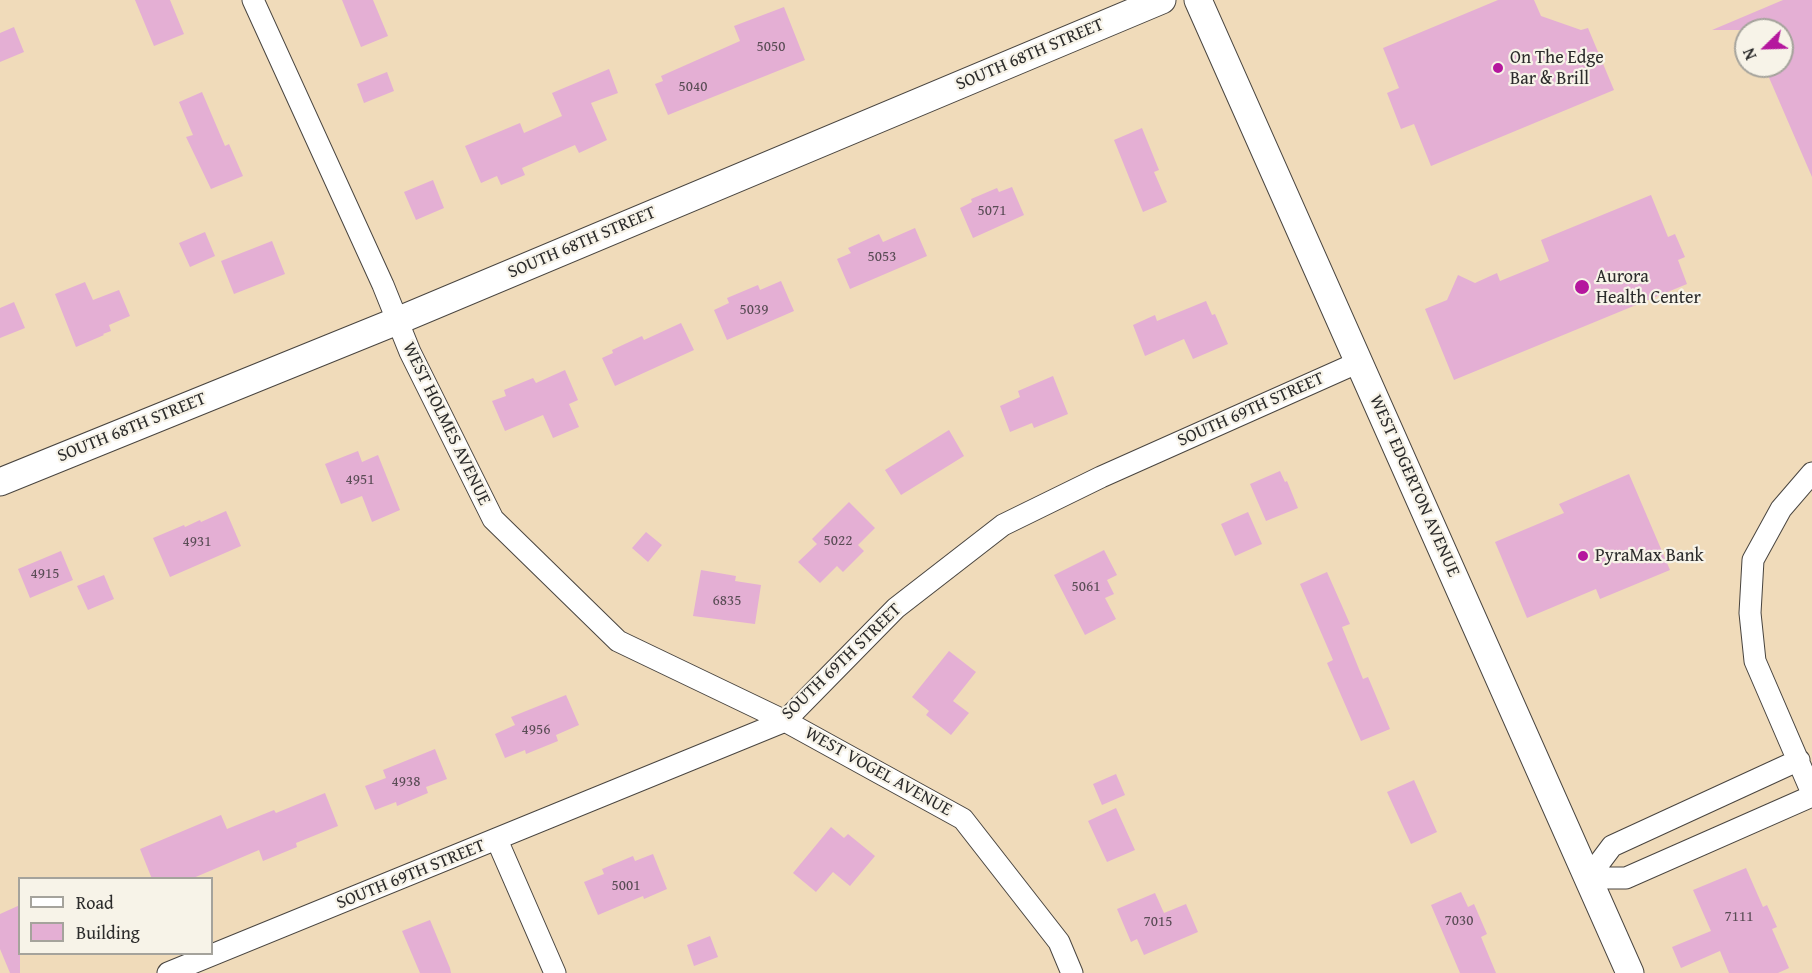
<!DOCTYPE html>
<html>
<head>
<meta charset="utf-8">
<style>
  body { margin:0 }
  #map { position:relative; width:1812px; height:973px; overflow:hidden; background:#f0dbba; font-family:"Gentium Book Plus",serif }
  canvas { display:block }
  .legend { position:absolute; left:18px; top:877px; width:195px; height:78px; box-sizing:border-box; background:#f7f3e8; border:2px solid #a5a39c; margin:0; padding:8px 10px; list-style:none; font-size:18px; color:#2b2b2b }
  .legend li { display:flex; align-items:center; gap:12px; height:30px }
  .legend b { width:30px; border:2px solid #a5a39c }
  .north { position:absolute; left:1734px; top:18px; width:60px; height:60px; box-sizing:border-box; background:#f7f3e8; border:2px solid #a5a39c; border-radius:50%; rotate:247deg; font-size:16px; font-weight:700; line-height:24px; text-align:center; color:#2b2b2b }
  .north::after { content:''; display:block; margin:auto; width:21px; height:27px; background:#b5179e; clip-path:polygon(50% 0,100% 100%,50% 72%,0 100%) }
</style>
</head>
<body>
<div id="map">
<canvas width="1812" height="973"></canvas>
<ul class="legend">
<li><b style="height:8px;background:#fff"></b>Road</li>
<li><b style="height:16px;background:#e4afd4"></b>Building</li>
</ul>
<div class="north">N</div>
</div>
<script>
const context = document.querySelector('canvas').getContext('2d');
context.lineJoin = 'round';
function fill(path, color) {
  context.fillStyle = color;
  context.fill(path, 'evenodd');
}
function toPath(rows) {
  const path = new Path2D();
  for (const r of rows) {
    path.moveTo(r[0], r[1]);
    for (let i = 2; i < r.length; i += 2) path.lineTo(r[i], r[i + 1]);
  }
  return path;
}
function stroke(path, color, width, dash) {
  context.strokeStyle = color;
  context.lineWidth = width;
  context.lineCap = dash ? 'butt' : 'round';
  context.setLineDash(dash || []);
  context.stroke(path);
}
function drawText(font, color, halo, rows, align = 'center') {
  context.font = font + ' "Gentium Book Plus",serif';
  context.lineWidth = 4.5;
  context.setLineDash([]);
  context.textBaseline = 'middle';
  context.strokeStyle = halo;
  context.fillStyle = color;
  for (const [text, x, y, turn = 0] of rows) {
    context.save();
    context.translate(x, y);
    context.rotate((+turn || 0) * Math.PI / 180);
    context.textAlign = isNaN(turn) ? turn : align;
    if (halo) context.strokeText(text, 0, 0);
    context.fillText(text, 0, 0);
    context.restore();
  }
}
const building = toPath([
  [135,0,170,0,184,34,154,46],
  [342,0,373,0,388,36,361,47],
  [1498,0,1534,0,1541,16,1581,30,1588,28,1614,90,1431,166,1414,124,1401,129,1387,93,1399,88,1383,48],
  [1783,0,1812,0,1812,177,1764,66,1782,66,1782,30,1712,30],
  [784,7,805,60,668,115,655,84,663,81,661,76,740,41,734,26],
  [14,27,24,52,0,62,0,33],
  [609,69,618,93,591,103,607,140,579,153,575,145,522,168,525,175,501,185,497,176,481,183,465,146,520,123,524,133,562,116,552,93],
  [387,72,394,91,364,103,357,84],
  [202,92,225,146,229,144,243,176,211,189,186,137,193,135,179,102],
  [1142,128,1159,170,1154,172,1167,202,1143,212,1114,140],
  [433,180,444,208,416,220,404,192],
  [1012,187,1024,215,973,238,960,208,972,202,971,199,997,188,999,192],
  [1651,195,1668,237,1675,234,1685,257,1678,260,1687,284,1454,380,1425,309,1447,300,1458,275,1475,283,1497,273,1500,281,1549,261,1541,240],
  [915,228,927,256,850,289,837,259,851,253,848,248,879,234,883,242],
  [205,232,215,256,190,267,179,243],
  [272,241,285,274,234,294,221,261],
  [781,281,794,311,727,340,714,310,729,303,727,298,758,285,760,290],
  [85,282,93,300,119,290,130,316,109,325,111,331,103,334,104,335,76,347,55,294],
  [1206,301,1212,315,1215,314,1228,344,1193,359,1184,339,1145,356,1133,325,1155,315,1157,321],
  [14,302,25,328,0,338,0,308],
  [681,323,694,350,615,386,602,358,613,353,612,350,642,336,644,340],
  [565,370,578,400,569,404,579,427,553,438,543,415,505,431,492,401,506,396,504,390,533,378,536,383],
  [1053,376,1068,414,1034,428,1032,423,1010,432,1000,406,1020,397,1018,391],
  [949,430,964,456,901,495,885,470],
  [358,451,362,462,378,455,400,510,372,522,362,496,341,504,325,464],
  [1280,471,1285,482,1287,481,1298,508,1266,521,1250,484],
  [1629,474,1670,570,1600,599,1596,589,1527,618,1495,542,1564,513,1559,504],
  [849,502,875,528,858,545,864,551,843,572,837,566,820,583,798,562,817,544,812,539],
  [226,511,241,546,170,577,153,538,184,525,185,527,200,520,201,522],
  [1248,512,1262,544,1235,556,1221,524],
  [646,532,662,545,648,562,632,548],
  [1104,550,1117,575,1107,580,1114,594,1105,598,1116,619,1085,635,1054,575],
  [61,551,73,580,30,598,18,569],
  [701,570,736,576,735,581,761,585,755,624,693,616],
  [1327,572,1350,624,1342,627,1363,679,1368,677,1390,729,1361,741,1327,663,1333,660,1300,584],
  [104,575,114,599,88,610,77,586],
  [949,651,976,672,953,701,969,713,951,735,926,715,929,711,912,697],
  [566,695,579,725,556,735,558,741,526,754,525,750,505,758,495,734,515,725,511,717],
  [435,749,447,779,426,787,428,793,397,806,396,802,375,810,365,786,386,778,383,770],
  [1116,774,1125,795,1102,805,1093,784],
  [1414,780,1437,832,1411,844,1387,792],
  [325,793,338,826,296,843,297,847,263,861,259,850,191,879,152,879,140,849,221,815,227,829,274,810,276,813],
  [1116,808,1135,850,1107,862,1088,821],
  [831,827,844,838,848,834,875,856,850,886,833,872,816,892,793,873],
  [653,854,667,889,644,899,643,896,598,915,584,882,604,874,602,869,633,856,635,861],
  [1746,868,1763,907,1767,905,1777,927,1772,929,1789,968,1778,973,1729,973,1720,951,1681,968,1672,947,1711,931,1693,890],
  [1461,892,1468,907,1474,904,1487,934,1481,937,1496,973,1460,973,1431,905],
  [1155,893,1164,913,1186,904,1198,932,1144,955,1137,939,1131,942,1117,909],
  [20,905,20,973,10,973,0,949,0,914],
  [430,920,450,968,451,973,420,973,402,931],
  [710,936,718,957,694,966,687,945]
]);
const minor = toPath([
  [253,0,383,285,410,352,493,519,618,641,785,721,963,819,1059,942,1072,973],
  [1812,473,1781,509,1753,560,1750,613,1755,661,1812,793],
  [497,840,555,973],
  [1588,878,1612,846,1799,760],
  [1588,878,1626,878,1812,796],
  [168,973,785,721,896,608,1003,525,1101,477,1359,362]
]);
const tertiary = toPath([
  [1198,0,1630,973],
  [0,482,397,321,1162,0]
]);
const markers = [
  [1498,68,6,"#b5179e"],
  [1582,287,8,"#b5179e"],
  [1583,556,6,"#b5179e"]
];
const numberNames = [
  ["5050",771,47],
  ["5040",693,87],
  ["5071",992,211],
  ["5053",882,257],
  ["5039",754,310],
  ["4951",360,480],
  ["5022",838,541],
  ["4931",197,542],
  ["4915",45,574],
  ["5061",1086,587],
  ["6835",727,601],
  ["4956",536,730],
  ["4938",406,782],
  ["5001",626,886],
  ["7111",1739,917],
  ["7030",1459,921],
  ["7015",1158,922]
];
const streetNames = [
  ["SOUTH 68TH STREET",1030,55,-23],
  ["SOUTH 68TH STREET",582,243,-23],
  ["SOUTH 69TH STREET",1251,410,-24],
  ["WEST HOLMES AVENUE",446,424,64],
  ["SOUTH 68TH STREET",132,428,-22],
  ["WEST EDGERTON AVENUE",1414,486,66],
  ["SOUTH 69TH STREET",842,662,-44],
  ["WEST VOGEL AVENUE",878,772,29],
  ["SOUTH 69TH STREET",411,875,-22]
];
const poiNames = [
  ["On The Edge",1510,58],
  ["Bar & Brill",1510,79],
  ["Aurora",1596,277],
  ["Health Center",1596,298],
  ["PyraMax Bank",1595,556]
];
fill(building, '#e4afd4');
stroke(minor, '#494540', 23);
stroke(tertiary, '#494540', 29);
stroke(minor, '#fff', 21);
stroke(tertiary, '#fff', 27);
for (const [x, y, r, color] of markers) {
  const dot = new Path2D();
  dot.arc(x, y, r, 0, 2 * Math.PI);
  context.fillStyle = color;
  context.fill(dot);
  stroke(dot, '#f7f3e8', 2);
}
drawText('15px', '#594c55', null, numberNames);
drawText('18px', '#2b2b2b', '#f7f3e8', streetNames);
drawText('18px', '#2b2b2b', '#f7f3e8', poiNames, 'left');
</script>
</body>
</html>
